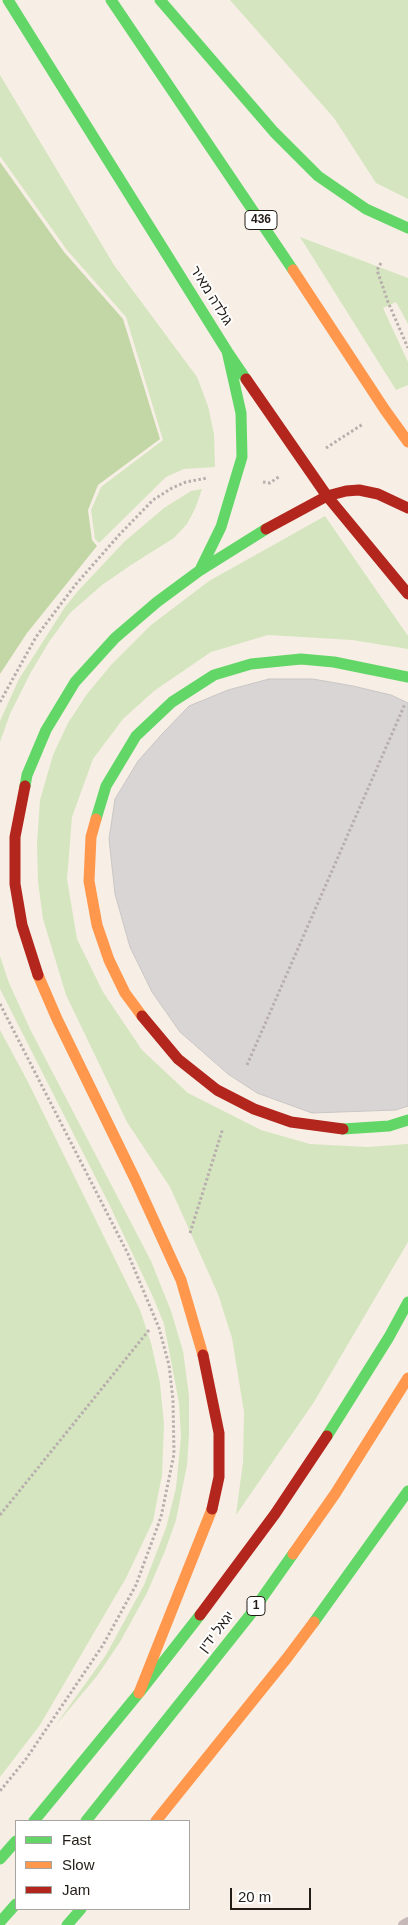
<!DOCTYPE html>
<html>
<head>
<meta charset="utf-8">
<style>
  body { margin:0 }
  #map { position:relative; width:408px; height:1925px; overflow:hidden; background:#f7efe5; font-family:Arial,sans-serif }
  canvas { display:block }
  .legend { position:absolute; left:15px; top:1820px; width:175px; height:90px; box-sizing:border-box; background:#fff; border:1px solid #a7a5a2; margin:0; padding:6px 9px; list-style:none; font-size:15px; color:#221d17 }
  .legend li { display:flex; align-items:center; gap:10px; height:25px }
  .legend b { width:25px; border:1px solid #a7a5a2 }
  .scale { position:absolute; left:230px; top:1888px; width:81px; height:22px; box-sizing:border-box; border:2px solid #221d17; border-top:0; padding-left:6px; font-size:15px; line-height:18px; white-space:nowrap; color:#221d17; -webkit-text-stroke:4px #fff; paint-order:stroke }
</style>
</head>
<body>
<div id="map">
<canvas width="408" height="1925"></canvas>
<ul class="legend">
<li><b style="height:6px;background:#63d668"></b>Fast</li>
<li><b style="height:6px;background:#ff974d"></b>Slow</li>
<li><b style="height:6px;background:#b3261e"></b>Jam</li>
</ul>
<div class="scale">20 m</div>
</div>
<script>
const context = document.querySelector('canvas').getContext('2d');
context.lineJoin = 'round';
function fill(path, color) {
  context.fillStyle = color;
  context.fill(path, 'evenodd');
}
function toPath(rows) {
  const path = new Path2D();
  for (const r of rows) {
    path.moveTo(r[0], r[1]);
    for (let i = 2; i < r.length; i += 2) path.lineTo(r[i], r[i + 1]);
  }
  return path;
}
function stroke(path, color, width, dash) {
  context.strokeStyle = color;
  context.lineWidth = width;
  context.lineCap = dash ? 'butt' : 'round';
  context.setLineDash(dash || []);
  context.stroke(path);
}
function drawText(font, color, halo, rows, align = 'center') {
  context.font = font + ' Arial,"Noto Sans Hebrew",sans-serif';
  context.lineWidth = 4;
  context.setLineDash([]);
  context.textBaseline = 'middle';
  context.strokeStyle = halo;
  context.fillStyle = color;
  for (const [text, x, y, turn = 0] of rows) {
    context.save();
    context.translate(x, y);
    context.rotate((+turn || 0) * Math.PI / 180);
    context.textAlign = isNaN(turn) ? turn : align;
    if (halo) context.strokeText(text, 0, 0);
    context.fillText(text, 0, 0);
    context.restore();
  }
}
const green = toPath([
  [230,0,408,0,408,199,376,183,334,118],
  [0,75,114,265,197,377,208,406,214,434,215,467,184,469,166,477,99,543,95,539,91,510,101,487,163,440,126,317,67,250,0,156],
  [300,237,408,278,408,324,396,302,383,308,408,362,408,385,396,390],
  [202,489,195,509,187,524,174,538,131,565,102,585,70,613,49,642,31,672,10,714,0,742,0,721,19,679,65,607,78,591,124,542,164,508,191,491],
  [325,516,408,636,408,649,352,640,268,635,211,652,154,691,123,719,93,759,72,817,67,879,77,939,103,992,142,1050,188,1093,261,1130,310,1144,367,1147,408,1144,408,1242,314,1402,236,1515,243,1462,244,1412,232,1338,218,1294,170,1187,127,1122,66,995,43,919,38,882,37,843,40,800,53,755,68,723,87,694,111,665,151,625,209,581],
  [0,956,9,983,30,1029,151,1261,171,1311,183,1351,189,1396,189,1435,187,1465,176,1520,165,1551,147,1593,120,1642,97,1676,55,1726,106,1655,144,1585,166,1528,176,1488,181,1437,179,1403,164,1324,153,1297,109,1204,0,989],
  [0,1030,27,1080,140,1310,151,1343,160,1383,164,1424,162,1475,153,1521,126,1578,40,1725,0,1777]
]);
const forest = toPath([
  [0,162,64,252,123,319,160,439,98,485,88,510,92,540,97,546,27,633,0,674]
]);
const building = toPath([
  [269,679,313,679,353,686,391,695,408,703,408,1106,396,1110,312,1113,257,1093,228,1074,180,1032,152,992,130,947,115,894,109,839,115,799,138,761,162,734,189,706,228,690,269,679]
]);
const path = toPath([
  [381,263,377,270,388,302,408,348],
  [326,448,363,424],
  [263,482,270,483,280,476],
  [0,702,36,637,76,584,120,534,153,500,172,488,186,482,207,478],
  [0,1004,128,1254,159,1328,169,1365,173,1400,174,1454,161,1517,136,1585,103,1645,26,1759,0,1791],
  [247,1065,405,704],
  [190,1233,223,1128],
  [0,1515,149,1330]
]);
const lane = toPath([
  [403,1925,408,1922]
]);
const fast = toPath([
  [8,0,227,351,246,379],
  [111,0,293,270],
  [160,0,274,132,318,176,366,209,408,228],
  [200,570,221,527,242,457,241,413,227,351],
  [25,786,27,775,46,730,75,682,115,638,157,602,199,571,266,529],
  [96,819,106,786,136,736,172,702,214,675,251,664,301,659,334,662,408,677],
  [343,1129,389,1126,408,1120],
  [327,1436,389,1337,408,1302],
  [314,1622,408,1491],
  [34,1821,139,1693,200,1615],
  [86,1821,250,1615,293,1554],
  [0,1859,16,1841],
  [0,1922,16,1904],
  [67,1925,81,1909]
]);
const slow = toPath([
  [293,270,385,410,408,442],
  [96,819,91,837,89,881,97,925,109,960,125,993,142,1016],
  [38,975,57,1019,135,1179,181,1280,203,1355],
  [293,1554,335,1494,408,1378],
  [139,1693,212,1509],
  [156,1821,287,1658,314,1622]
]);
const jam = toPath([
  [246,379,327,496,408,594],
  [266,529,327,496,346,491,359,490,378,494,408,508],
  [25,786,15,837,15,884,22,925,38,975],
  [142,1016,178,1059,217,1090,254,1109,291,1122,343,1129],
  [203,1355,219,1433,219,1477,212,1509],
  [200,1615,275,1514,327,1436]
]);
const shields = [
  [261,220,32],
  [256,1606,18]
];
const shieldNames = [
  ["436",261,220],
  ["1",256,1606]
];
const streetNames = [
  ["גולדה מאיר",211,296,58],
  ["יגאל ידין",217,1632,-52]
];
fill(green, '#d5e5bf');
fill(forest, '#c2d7a5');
fill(building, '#d9d5d5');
stroke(building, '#c9c6c6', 1);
stroke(path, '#b8aead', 3, [2.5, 2.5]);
stroke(lane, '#c7b8ba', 10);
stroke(fast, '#63d668', 11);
stroke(slow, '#ff974d', 11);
stroke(jam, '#b3261e', 11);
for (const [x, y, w] of shields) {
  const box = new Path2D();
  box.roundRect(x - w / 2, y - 9.5, w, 19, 4);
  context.fillStyle = '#fff';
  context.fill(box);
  stroke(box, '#221d17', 1);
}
drawText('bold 12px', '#221d17', null, shieldNames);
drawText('14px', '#221d17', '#fff', streetNames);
</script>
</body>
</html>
